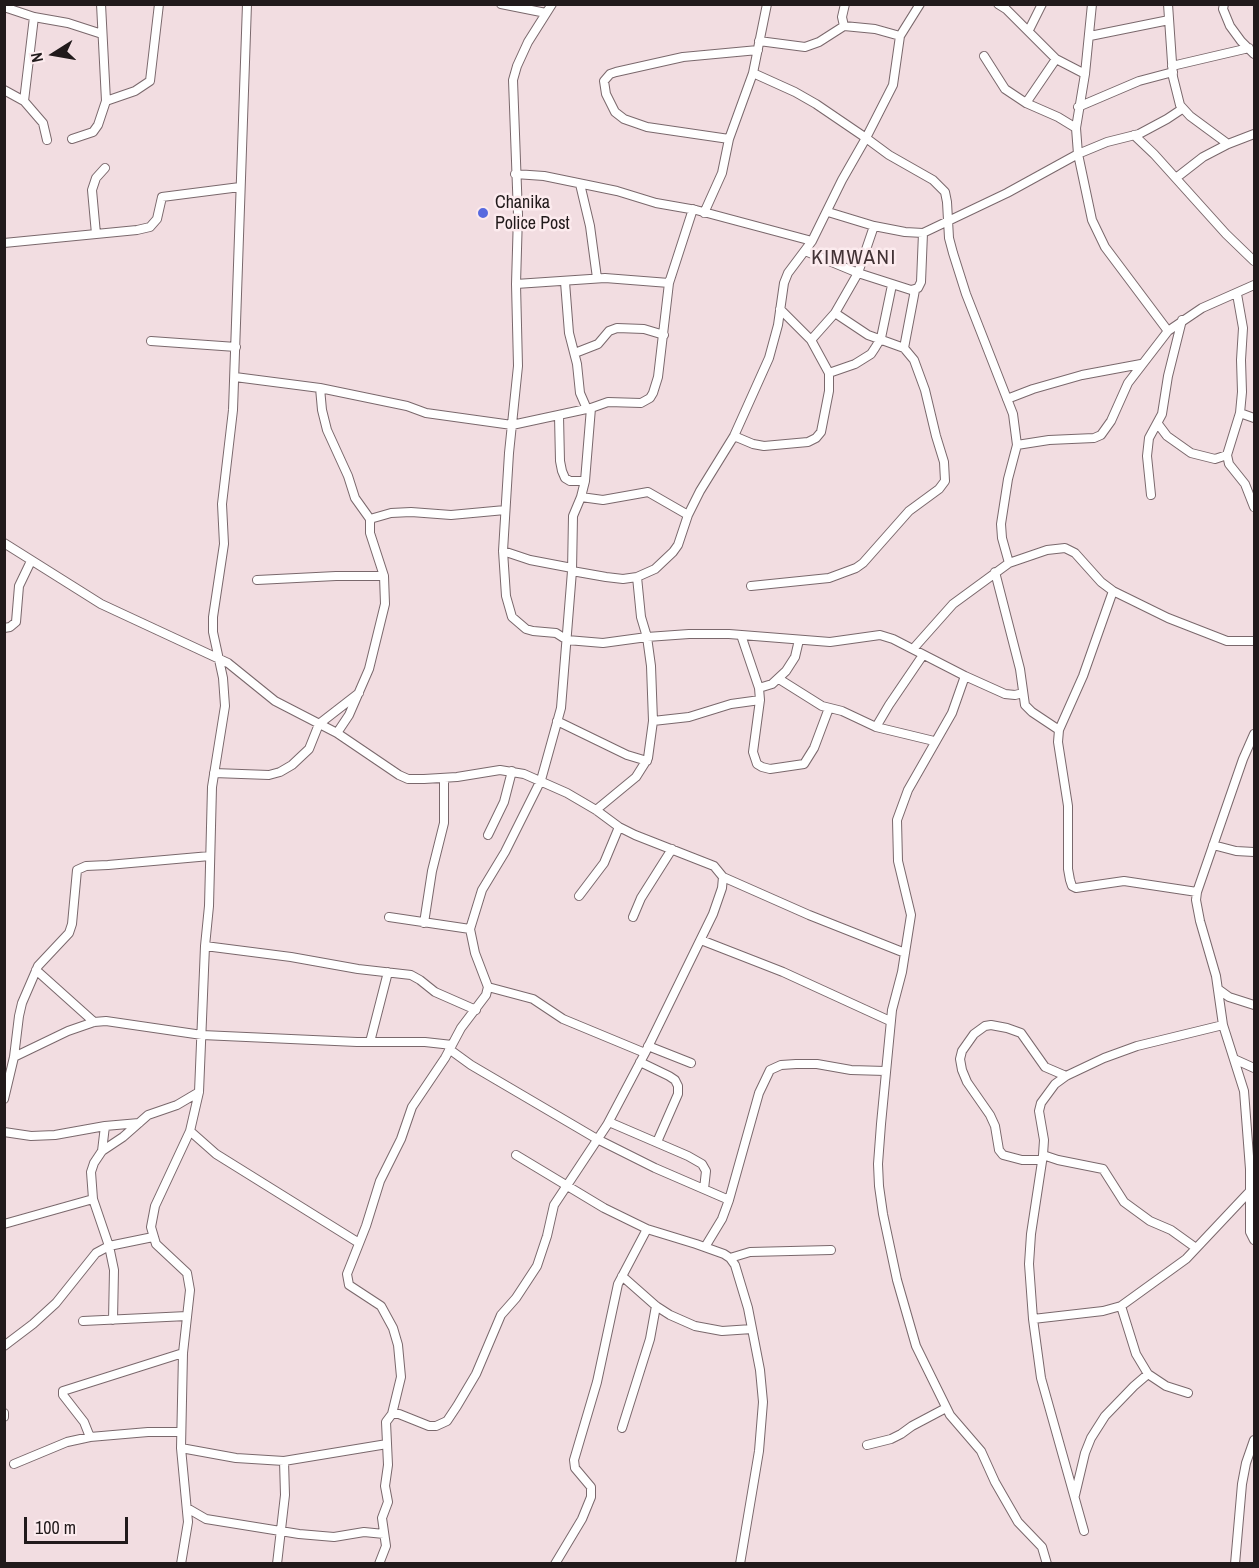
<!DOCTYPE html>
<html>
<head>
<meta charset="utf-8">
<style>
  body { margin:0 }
  #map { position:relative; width:1259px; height:1568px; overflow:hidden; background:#f2dde1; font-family:"Archivo Narrow",sans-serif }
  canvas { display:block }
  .frame { position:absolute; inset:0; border:6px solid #211a1b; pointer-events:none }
  .north { position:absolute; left:24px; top:24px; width:60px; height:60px; -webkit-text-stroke:4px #fcebee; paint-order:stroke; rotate:259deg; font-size:16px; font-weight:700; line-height:24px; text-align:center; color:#211a1b }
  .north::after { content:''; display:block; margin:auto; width:21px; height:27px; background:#211a1b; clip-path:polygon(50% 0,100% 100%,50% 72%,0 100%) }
  .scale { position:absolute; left:24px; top:1517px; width:104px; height:27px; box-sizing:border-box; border:3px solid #211a1b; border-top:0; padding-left:8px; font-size:18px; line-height:21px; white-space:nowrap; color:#211a1b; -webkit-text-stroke:4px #fcebee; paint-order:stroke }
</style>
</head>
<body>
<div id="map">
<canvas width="1259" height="1568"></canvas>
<div class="frame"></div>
<div class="north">N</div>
<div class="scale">100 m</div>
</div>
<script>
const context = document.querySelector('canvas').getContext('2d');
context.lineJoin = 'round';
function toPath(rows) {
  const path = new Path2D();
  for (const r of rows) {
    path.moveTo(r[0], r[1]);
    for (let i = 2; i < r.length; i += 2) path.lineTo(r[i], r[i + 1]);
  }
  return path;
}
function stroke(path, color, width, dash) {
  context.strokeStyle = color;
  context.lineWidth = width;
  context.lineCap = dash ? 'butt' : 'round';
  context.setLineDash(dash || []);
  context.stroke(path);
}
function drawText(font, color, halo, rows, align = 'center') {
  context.font = font + ' "Archivo Narrow",sans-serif';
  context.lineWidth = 5;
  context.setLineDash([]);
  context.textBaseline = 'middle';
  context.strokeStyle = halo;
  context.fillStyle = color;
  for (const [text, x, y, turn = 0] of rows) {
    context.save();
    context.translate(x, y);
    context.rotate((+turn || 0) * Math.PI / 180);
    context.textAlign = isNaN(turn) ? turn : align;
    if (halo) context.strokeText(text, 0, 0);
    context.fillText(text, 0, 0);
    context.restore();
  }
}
const minor = toPath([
  [101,4,106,101],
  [501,4,546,13],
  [552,4,528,42,517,66,513,80,518,215,516,284,518,366,509,453,503,551,506,596,512,617,526,629,533,631,556,633,567,640,603,643,647,637,689,634,729,634,830,642,880,635,893,639,965,676,1005,694,1015,695,1023,693],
  [845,4,842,17,844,26,875,29,900,36],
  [998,4,1006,9,1056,59,1085,74],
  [1092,4,1085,74,1076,128,1078,154,1092,220,1105,247,1168,331],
  [1168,4,1173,77,1180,105,1190,116,1228,144],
  [1224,4,1223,9,1230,26,1241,41,1254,54],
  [4,7,34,17,68,23,102,34],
  [1029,30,1042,4],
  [1090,36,1169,20],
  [759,41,805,47,819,42,844,26],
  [984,56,1005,89,1026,103,1058,117,1076,128],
  [1172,66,1249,48],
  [753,73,795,92,816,104,866,138,889,155,933,180,945,192,947,202,949,238,953,253,966,294,1013,414,1017,445,1008,479,1001,524,1002,538,1009,563],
  [4,90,24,101,43,123,47,140],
  [24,101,34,17],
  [1026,103,1056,59],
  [1078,107,1139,81,1173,72],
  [1134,135,1154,154,1226,234,1254,261],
  [72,139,93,132,98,125,106,101,135,91,150,81,159,4],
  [729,139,647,127,624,119,615,112,606,94,604,81,610,74,616,72,683,57,758,50],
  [515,174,544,176,617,191,656,203,696,210,812,241],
  [1176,178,1203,157,1228,144,1254,134],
  [580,184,590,226,597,278],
  [828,212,874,226,905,232,923,233,1007,193,1078,154,1107,142,1139,134,1167,119,1182,109],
  [704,213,722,173,729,139,753,73,767,4],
  [96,234,92,190,96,178,105,168],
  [4,243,137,230,150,227,157,219,162,197,240,187],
  [805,251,858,273,911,290,918,288,921,282,923,233],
  [565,282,569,333,577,364,580,393,587,409],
  [516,284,605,278,669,283],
  [811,340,835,313,858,273,874,226],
  [151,341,236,347],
  [904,348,915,290],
  [575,353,598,344,609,331,617,328,644,329,664,335],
  [829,373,855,364,871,354,875,348,881,338,892,285],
  [235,377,320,388,407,406,426,413,512,425,591,408],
  [320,388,322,410,327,430,348,476,355,498,370,519],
  [1007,399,1033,389,1082,375,1141,364],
  [1240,413,1254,418],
  [559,416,560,461,562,471,565,478,570,481,585,481],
  [1158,424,1167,436,1191,453,1215,459,1227,455,1240,413,1242,392,1241,360,1243,328,1237,294],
  [734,436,753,444,764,446,808,442,816,438,821,432,829,391,829,373,811,340,780,309],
  [1017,445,1049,440,1094,438,1101,435,1111,421,1128,383,1168,331,1202,308,1254,285],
  [1227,455,1229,464,1245,484,1254,507],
  [1151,495,1147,456,1149,438,1162,414,1168,376,1182,320],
  [581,497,603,500,648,492,688,515],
  [4,543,101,604,228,663,275,701,337,733,399,775,408,779,424,779,457,777,500,770,524,774,567,793,596,810,619,827,635,835,714,866,723,877,722,888,713,914,645,1053,607,1125,554,1205,547,1236,537,1266,516,1298,501,1315,476,1374,457,1406,447,1421,436,1426,429,1426,399,1414,392,1414,386,1422,388,1465,385,1486,388,1502,382,1518,386,1546,379,1564],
  [503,551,530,560,572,568],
  [572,571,606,577,623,579,637,577,655,569,673,552,678,545,688,515,700,491,734,436,769,358,778,325,784,283,788,273,812,241,842,180,866,138,893,85,900,36,920,4],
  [995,572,1020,669,1025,705,1032,712,1059,730],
  [257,580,336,576,384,576],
  [751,586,829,578,856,568,863,563,909,511,939,489,945,481,944,462,936,436,925,390,914,360,904,348,868,335,835,313],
  [1113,591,1083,676,1059,730,1058,742,1068,806,1068,869,1070,880,1072,886,1076,888,1124,881,1197,892],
  [4,628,10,627,16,622,19,586,31,561],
  [741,635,759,688,760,700,753,752,757,764,762,767,770,769,804,764,814,748,829,708],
  [913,649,953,604,1009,563,1047,550,1065,548,1075,553,1101,582,1113,591,1168,618,1227,641,1254,641],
  [965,676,952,713,908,790,897,820,898,861,911,915,902,972,892,1010,881,1124,878,1164,879,1186,883,1214,897,1280,916,1346,950,1415,981,1451,995,1482,1018,1522,1042,1547,1047,1564],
  [779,679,822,706,842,711,876,727,934,741],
  [759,688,772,684,786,671,795,657,799,640],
  [557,721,627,755,647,761],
  [653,721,689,717,731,704,760,700],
  [876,727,889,705,923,655],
  [337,733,349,715,369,669,385,604,384,576,370,533,370,519,391,513,411,512,451,515,505,510],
  [1254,734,1243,759,1197,892,1196,900,1200,921,1216,976,1223,1025,1244,1091,1250,1169,1250,1232,1254,1240],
  [214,773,269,775,280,772,292,765,309,749,319,724,359,693],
  [596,810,636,777,648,758,653,721,651,666,647,637,641,617,637,577],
  [488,835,504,802,512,771],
  [1213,845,1236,851,1254,852],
  [723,877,809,915,905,953],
  [579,896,604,863,619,827],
  [389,917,470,929],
  [633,917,641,898,672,849],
  [424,923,432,871,444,823,444,778],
  [701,940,783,972,890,1021],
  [205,946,291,957,358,969,411,975,420,980,435,992,476,1010],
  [36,970,94,1022],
  [488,987,533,999,563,1019,645,1053],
  [1218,989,1229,997,1254,1005],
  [370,1042,388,972],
  [648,1046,691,1063],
  [449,1049,471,1065,597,1139,655,1168,729,1200],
  [14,1057,68,1031,94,1022,106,1021,202,1035,357,1042,425,1042,452,1045],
  [1234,1059,1254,1068],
  [640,1062,669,1076,675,1080,678,1086,678,1094,657,1142],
  [4,1099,14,1057,19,1016,22,1003,38,966,69,933,72,924,77,870,86,866,108,865,210,856],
  [609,1122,688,1156,702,1164,706,1171,704,1189],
  [190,1131,216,1154,359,1243],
  [4,1132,31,1136,55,1135,105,1126,139,1123],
  [102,1151,105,1126],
  [516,1155,604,1208,647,1229,696,1244,724,1254,730,1258,735,1265,748,1308,760,1370,763,1402,759,1451,740,1564],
  [1043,1155,1058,1160,1103,1169,1124,1202,1150,1221,1171,1230,1196,1248],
  [1041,1160,1022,1160,1003,1155,999,1150,995,1126,990,1115,967,1082,962,1070,960,1059,962,1051,974,1034,985,1026,991,1025,1007,1028,1021,1033,1045,1067,1066,1076],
  [4,1224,93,1199],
  [705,1247,722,1219,729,1200,759,1093,770,1070,781,1065,796,1064,817,1064,851,1070,885,1071],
  [730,1258,750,1252,831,1250],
  [622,1276,656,1306,670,1315,695,1326,722,1331,752,1329],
  [1121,1306,1136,1354,1148,1374,1166,1386,1188,1393],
  [1033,1319,1103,1311,1121,1306,1186,1259,1251,1190],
  [113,1320,114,1270,109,1246,93,1199,91,1172,94,1163,102,1151,123,1137,148,1115,177,1105,199,1092],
  [83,1321,187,1316],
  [4,1346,33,1324,56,1303,96,1253,109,1246,153,1237],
  [4,1413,4,1417],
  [392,1414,401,1377,398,1345,393,1328,381,1306,349,1285,347,1274,366,1226,380,1181,401,1139,412,1107,445,1058,461,1028,486,995,488,987,475,953,470,929,482,890,505,852,541,780,561,708,572,571,573,516,581,497,585,481,591,408,608,402,641,403,650,398,653,393,658,377,669,283,693,209],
  [622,1428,650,1339,656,1306],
  [90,1437,84,1422,63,1395,63,1391,183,1353],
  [867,1445,891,1439,901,1434,912,1426,946,1408],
  [181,1448,236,1458,284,1461,387,1444],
  [14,1464,67,1442,90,1437,148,1432,181,1432],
  [1075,1495,1085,1453,1091,1438,1105,1416,1134,1386,1148,1374],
  [187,1508,206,1519,299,1534,334,1537,364,1532,384,1534],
  [1084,1531,1041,1378,1033,1319,1029,1264,1031,1234,1043,1155,1044,1140,1039,1111,1041,1103,1055,1084,1066,1076,1104,1058,1137,1046,1223,1025],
  [181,1564,188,1522,181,1448,183,1353,190,1290,187,1273,156,1244,151,1227,155,1206,190,1131,199,1092,205,946,209,906,212,787,225,706,223,678,213,632,213,617,224,544,222,504,233,410,247,4],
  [277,1564,285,1495,284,1461],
  [555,1564,582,1519,591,1497,591,1487,575,1468,574,1460,597,1382,618,1284,647,1229],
  [1235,1564,1242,1484,1246,1463,1254,1440]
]);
const markers = [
  [483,213,6,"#5769df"]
];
const poiNames = [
  ["Chanika",495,203],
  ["Police Post",495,224]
];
const quarterNames = [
  ["KIMWANI",854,258]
];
stroke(minor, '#7a686c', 10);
stroke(minor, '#fff', 8);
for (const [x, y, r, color] of markers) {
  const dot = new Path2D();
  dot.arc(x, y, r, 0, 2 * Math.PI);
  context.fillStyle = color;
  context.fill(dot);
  stroke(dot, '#fcebee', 2);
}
drawText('18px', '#211a1b', '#fcebee', poiNames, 'left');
context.letterSpacing = '1.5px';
drawText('21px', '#423235', '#fcebee', quarterNames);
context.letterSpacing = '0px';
</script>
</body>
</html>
